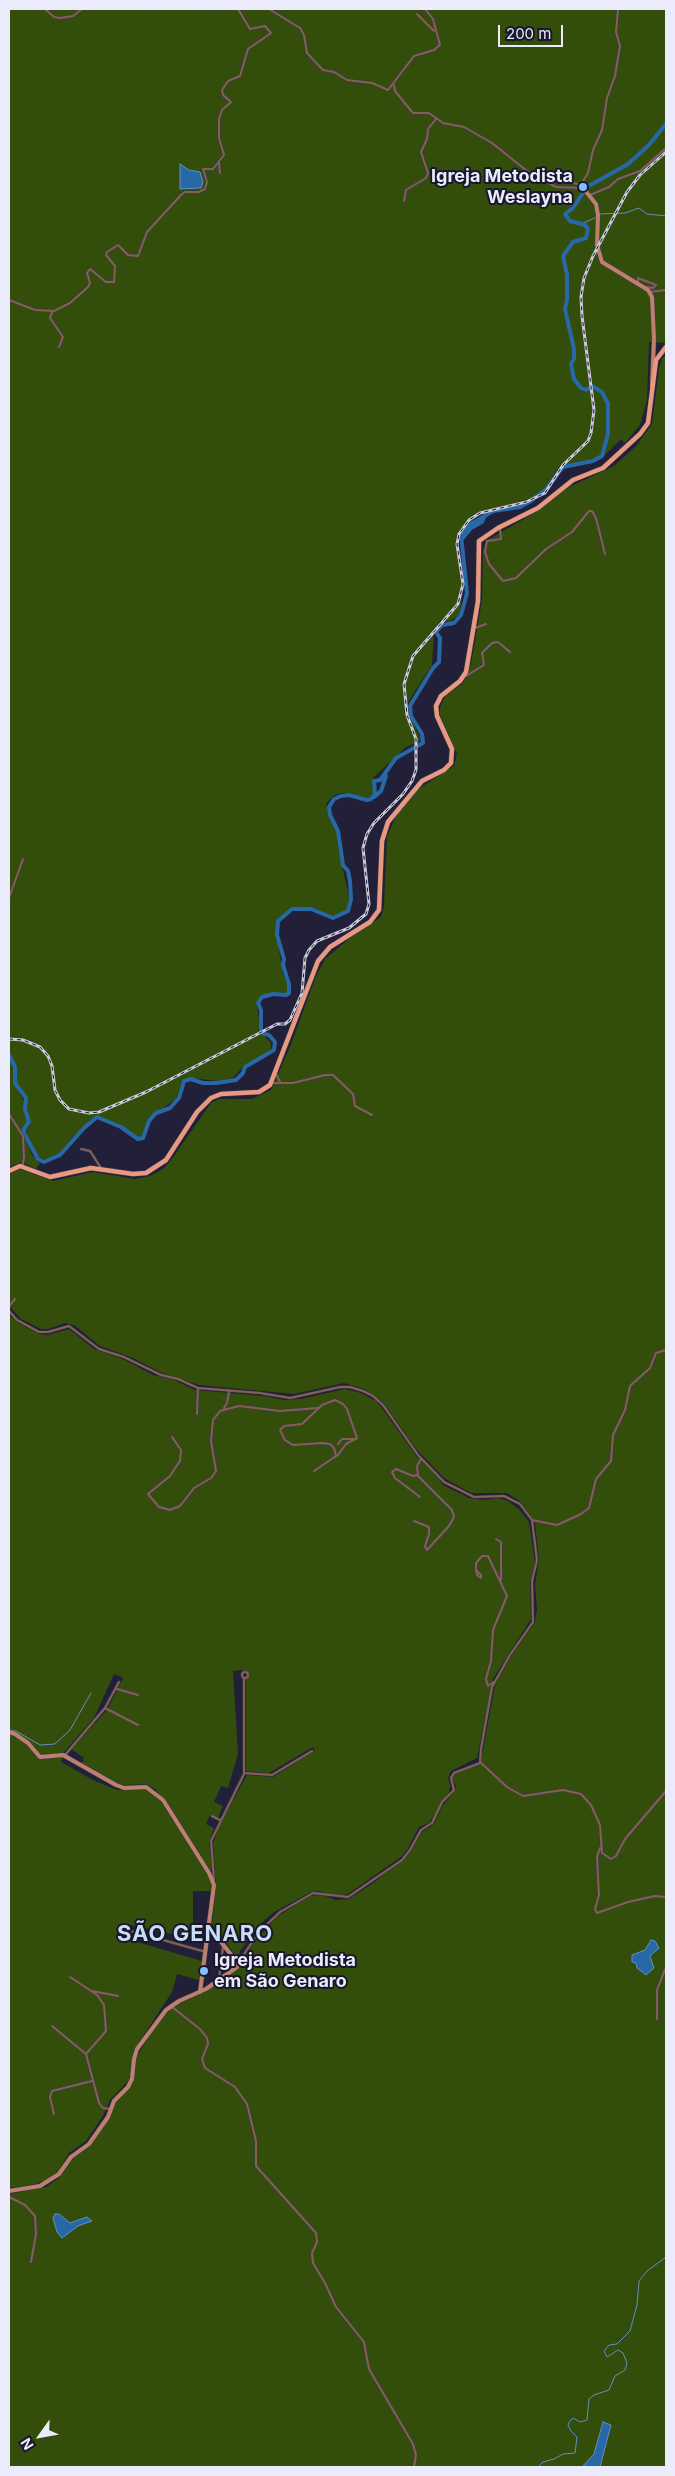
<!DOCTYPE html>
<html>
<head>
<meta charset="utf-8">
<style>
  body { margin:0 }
  #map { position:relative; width:675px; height:2476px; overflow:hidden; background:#222038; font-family:Inter,sans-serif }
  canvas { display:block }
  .frame { position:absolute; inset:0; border:10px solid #ebebfb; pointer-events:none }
  .north { position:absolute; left:15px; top:2411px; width:50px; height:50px; -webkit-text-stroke:4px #19172e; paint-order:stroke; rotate:238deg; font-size:14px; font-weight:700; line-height:20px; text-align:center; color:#ebebfb }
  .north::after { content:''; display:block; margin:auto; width:18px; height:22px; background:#ebebfb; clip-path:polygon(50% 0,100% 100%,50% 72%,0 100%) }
  .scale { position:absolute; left:498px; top:25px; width:65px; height:22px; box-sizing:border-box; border:2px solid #ebebfb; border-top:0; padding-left:6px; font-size:15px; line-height:18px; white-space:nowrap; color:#ebebfb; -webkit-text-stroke:4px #19172e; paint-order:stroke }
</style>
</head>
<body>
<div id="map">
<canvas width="675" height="2476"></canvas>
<div class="frame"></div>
<div class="north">N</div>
<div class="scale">200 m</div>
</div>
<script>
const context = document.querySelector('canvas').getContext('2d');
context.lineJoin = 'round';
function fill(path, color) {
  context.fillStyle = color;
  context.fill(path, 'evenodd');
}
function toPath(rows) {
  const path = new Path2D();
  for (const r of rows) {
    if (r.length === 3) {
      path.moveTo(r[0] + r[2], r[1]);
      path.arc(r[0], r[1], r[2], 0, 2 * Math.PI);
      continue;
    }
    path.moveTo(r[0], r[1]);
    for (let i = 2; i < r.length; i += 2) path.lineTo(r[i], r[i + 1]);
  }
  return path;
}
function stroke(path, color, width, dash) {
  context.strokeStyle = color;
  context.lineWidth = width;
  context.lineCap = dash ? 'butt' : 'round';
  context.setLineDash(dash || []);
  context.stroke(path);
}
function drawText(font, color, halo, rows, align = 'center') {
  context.font = font + ' Inter,sans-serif';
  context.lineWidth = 4;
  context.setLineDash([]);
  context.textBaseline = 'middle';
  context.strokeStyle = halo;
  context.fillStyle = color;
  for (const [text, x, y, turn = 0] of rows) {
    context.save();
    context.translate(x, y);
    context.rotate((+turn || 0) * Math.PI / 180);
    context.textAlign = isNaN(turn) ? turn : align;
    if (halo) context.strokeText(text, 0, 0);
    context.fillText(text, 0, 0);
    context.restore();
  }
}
const green = toPath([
  [9,9,666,9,666,343,649,342,647,400,640,425,625,443,621,439,602,458,560,466,546,486,535,497,487,511,476,517,460,535,458,543,463,580,460,614,449,622,442,620,439,622,434,632,432,665,407,704,409,716,420,737,420,741,406,747,373,778,374,793,372,796,366,798,351,793,341,793,333,796,326,804,330,820,337,832,338,847,349,897,348,909,342,914,333,916,313,908,294,907,276,921,277,939,283,973,288,984,288,992,286,995,273,993,262,997,257,1003,260,1031,271,1043,271,1050,243,1067,233,1078,217,1081,192,1078,183,1079,176,1099,152,1116,147,1122,141,1138,137,1137,119,1124,98,1117,72,1138,60,1154,46,1160,39,1157,27,1135,26,1130,31,1124,26,1110,27,1097,15,1082,16,1066,9,1052],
  [666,355,666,2467,9,2467,9,2194,46,2187,59,2178,74,2157,92,2143,110,2117,113,2106,131,2085,137,2056,158,2022,174,2006,200,1994,238,1969,252,1944,278,1916,310,1896,322,1895,336,1900,349,1899,376,1881,410,1853,422,1832,433,1825,443,1805,455,1791,456,1786,452,1778,454,1775,481,1761,495,1685,512,1655,535,1622,537,1608,535,1585,539,1559,535,1523,521,1502,507,1493,471,1493,444,1478,417,1450,383,1402,364,1389,344,1383,294,1394,199,1385,162,1373,133,1358,100,1346,74,1325,65,1323,48,1329,41,1329,21,1319,9,1306,9,1174,20,1169,53,1181,93,1172,135,1179,150,1176,163,1169,171,1160,211,1103,219,1099,252,1099,271,1090,290,1047,316,976,325,959,350,938,381,917,384,906,387,836,397,814,420,788,454,766,457,754,440,715,440,708,445,696,463,683,471,664,482,600,483,550,486,541,534,513,569,487,614,466,636,446,652,424,659,368,662,359],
  [9,1057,14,1068,14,1083,23,1099,28,1120,23,1129,24,1134,32,1155,40,1163,36,1169,21,1162,9,1167],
  [9,1315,18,1323,39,1334,48,1335,69,1329,94,1349,125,1360,153,1375,174,1380,195,1390,264,1396,284,1400,301,1399,345,1389,361,1393,376,1401,382,1408,417,1457,433,1471,443,1485,469,1498,484,1500,497,1498,508,1501,519,1509,529,1522,535,1562,530,1582,531,1619,493,1679,477,1758,451,1771,448,1778,450,1786,449,1792,429,1823,419,1827,407,1850,402,1856,348,1894,338,1896,318,1891,311,1892,274,1912,260,1924,240,1951,238,1959,212,1924,216,1885,213,1844,218,1828,247,1775,273,1777,315,1750,313,1747,269,1773,246,1771,246,1679,248,1674,244,1670,233,1671,238,1754,228,1788,221,1786,214,1802,223,1806,218,1818,210,1815,206,1824,214,1828,209,1843,212,1869,209,1871,174,1813,155,1789,145,1784,124,1785,116,1783,82,1763,84,1758,71,1749,107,1710,123,1678,114,1674,94,1718,63,1753,40,1756,27,1740,9,1731],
  [9,1734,29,1745,39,1759,64,1756,61,1762,93,1780,117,1790,146,1789,158,1797,210,1877,213,1886,213,1891,193,1891,193,1935,177,1935,131,1925,127,1939,202,1961,199,1980,177,1974,172,1992,134,2050,129,2080,110,2100,103,2116,86,2141,69,2153,58,2172,46,2180,36,2184,9,2188]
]);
const water = toPath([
  [180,164,189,170,200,172,203,182,201,188,180,189,180,164],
  [651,1940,655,1941,659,1948,650,1956,654,1968,646,1975,637,1968,636,1963,632,1962,632,1955,645,1950,651,1940],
  [55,2214,59,2214,70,2223,87,2217,92,2221,78,2226,62,2238,57,2232,53,2218,55,2214],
  [603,2422,611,2425,600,2467,582,2467,594,2454,603,2422]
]);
const stream = toPath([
  [599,214,625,213,639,208,647,214,666,216],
  [579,225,597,217],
  [9,1730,16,1731,40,1745,55,1744,70,1730,91,1693],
  [538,2467,543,2462,554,2459,563,2454,575,2453,577,2437,571,2431,568,2425,570,2421,573,2418,580,2422,587,2420,589,2399,594,2395,609,2390,615,2376,625,2370,627,2363,623,2353,618,2350,607,2357,604,2351,609,2345,617,2344,630,2331,637,2305,639,2281,647,2271,666,2257]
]);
const river = toPath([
  [462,539,471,528,482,522,484,517],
  [374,797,381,791,386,776],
  [9,1055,15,1067,15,1083,26,1098,25,1109,29,1122,24,1129,24,1133,38,1159,44,1162,60,1155,84,1128,97,1117,121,1127,138,1139,143,1138,149,1121,156,1113,170,1108,179,1098,184,1081,191,1079,203,1083,216,1083,236,1080,243,1073,245,1067,274,1050,275,1042,269,1035,264,1034,261,1029,261,1010,258,1003,262,997,273,994,286,995,289,993,289,984,283,965,284,959,277,935,278,921,292,909,311,909,333,918,348,911,351,899,350,881,348,871,343,865,338,831,330,815,329,807,334,799,341,796,349,795,367,800,371,799,375,794,374,781,380,780,396,758,423,743,422,734,411,716,410,706,433,668,439,662,440,638,436,632,442,625,454,623,461,615,467,593,461,535,471,524,493,511,520,507,531,501,546,489,563,467,593,461,602,456,608,434,608,404,602,392,592,386,586,390,581,388,574,379,571,364,574,359,574,349,565,309,567,299,567,275,563,256,573,242,586,238,588,229,585,225,570,221,565,214,573,208,587,187,628,164,648,146,666,124]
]);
const street = toPath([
  [45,9,54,17,60,18,73,16,82,9],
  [152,9,155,9],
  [203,9,216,9],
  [269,9,300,28,304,35,307,53,323,70,334,72,347,80,372,83,388,90,414,56,434,50,440,45,433,19,425,9],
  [417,14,434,31],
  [394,85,395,91,413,113,429,113,443,123,464,127,492,143,527,171,556,187,583,188],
  [219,163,220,173],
  [572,182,579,185],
  [580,186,588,173,593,150,602,130,607,98,615,76,620,46,616,32,618,9],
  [590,195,609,187,618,179,640,171,666,148],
  [404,201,406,190,426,178,428,173,421,152,427,139,428,129,436,119],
  [638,283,638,278,656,285,653,288,646,287],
  [650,292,666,290],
  [9,300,35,310,54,311,70,303,88,287,90,283,87,273,90,269,106,282,114,282,115,266,106,255,107,252,118,245,128,255,138,256,147,232,181,195,185,192,199,192,205,189,207,182,203,169,213,169,224,155,219,138,219,119,222,110,231,102,223,95,222,90,228,81,240,76,248,49,271,33,265,26,250,29,238,9],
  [52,312,50,318,63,337,59,347],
  [500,529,501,539,487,541,485,552,489,564,503,581,516,578,546,549,572,532,589,511,592,511,596,518,605,554],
  [475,628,486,624],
  [466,676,484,665,482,653,492,643,498,642,510,652],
  [9,898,23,859],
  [276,1074,280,1082],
  [272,1083,293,1083,325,1075,333,1075,353,1094,355,1106,372,1115],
  [9,1114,23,1136,24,1158,22,1167],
  [81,1149,90,1151,101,1168],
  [9,1306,15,1299],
  [9,1311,17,1320,39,1332,48,1332,69,1326,99,1349,124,1357,161,1375,178,1379,198,1388,260,1393,290,1398,340,1387,350,1387,363,1391,373,1396,383,1405,418,1455,444,1482,474,1497,504,1496,520,1504,532,1520,537,1560,532,1581,533,1622,510,1655,492,1687,481,1749,480,1762],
  [224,1408,227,1403,229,1392],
  [197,1414,198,1388],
  [172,1437,181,1450,180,1461,170,1476,148,1494,159,1507,170,1510,180,1506,194,1488,211,1478,216,1471,211,1441,213,1420,220,1411,239,1406,280,1411,318,1408],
  [338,1444,342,1439,354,1439],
  [314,1471,336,1456,334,1448,330,1444,322,1443,293,1445,285,1440,280,1430,284,1426,302,1424,322,1405,335,1400,343,1404,347,1409,357,1438,346,1444,338,1455,335,1457],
  [417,1475,413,1476,396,1469,392,1472,395,1478,420,1497],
  [532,1520,557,1525,581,1514,589,1508,596,1479,611,1461,613,1435,625,1410,630,1386,650,1368,656,1353,666,1350],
  [414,1521,429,1527,429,1534,425,1546,427,1550,449,1526,454,1517,452,1510,418,1476,417,1466,421,1459],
  [496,1539,501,1542,501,1580],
  [476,1570,477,1575,481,1578,481,1575,476,1570,476,1563,482,1556,488,1556,507,1596,493,1630,491,1661,486,1679,488,1686,494,1682],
  [245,1675,3],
  [117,1689,138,1695],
  [105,1708,138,1725],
  [65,1755,105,1708,119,1682],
  [480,1762,507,1787,523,1796,563,1790,581,1794,591,1805,600,1825,602,1853,611,1859,616,1856,625,1839,666,1791],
  [244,1773,272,1775,312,1751],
  [212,1816,220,1820],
  [600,1848,597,1857,599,1895,595,1909,597,1913,628,1902,655,1896,666,1897],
  [214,1880,211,1841,244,1774,244,1678],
  [120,1928,206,1952],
  [238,1963,259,1932,280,1912,313,1893,348,1897,402,1860,410,1850,421,1830,432,1823,442,1802,454,1790,451,1778,454,1773,480,1763],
  [70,1977,97,1995,104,2005,106,2031,86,2054],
  [219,1979,223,1947],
  [92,1991,118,1996],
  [172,2007,200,2029,207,2038,208,2044,202,2059,205,2068,235,2087,247,2104,256,2141,256,2166,316,2233,317,2242,312,2253,313,2263,325,2283,336,2307,364,2342,369,2369,413,2444,416,2455,414,2467],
  [657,2019,657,1990,666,1967],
  [52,2026,86,2054,99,2103,103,2108,110,2109],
  [54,2114,50,2097,52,2091,92,2081],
  [9,2197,25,2205,35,2216,36,2234,31,2262],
  [423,2467,434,2467]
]);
const secondary = toPath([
  [583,188,596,204,598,215,597,245,602,262,648,290,652,297,654,339,652,386],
  [9,1732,15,1734,28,1743,40,1757,63,1755,116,1785,124,1788,146,1787,163,1800,209,1873,214,1885,200,1992],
  [9,2191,40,2186,59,2174,71,2157,89,2144,108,2117,114,2101,128,2087,132,2079,134,2059,137,2049,166,2010,179,2001,206,1989,237,1967,236,1961,210,1928]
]);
const primary = toPath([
  [9,1171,20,1166,50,1177,91,1168,133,1174,146,1173,166,1160,197,1112,211,1098,221,1094,259,1092,270,1085,318,961,330,947,370,922,379,910,382,841,388,822,422,781,444,770,451,763,452,749,437,716,436,706,441,696,460,681,466,672,478,601,479,541,498,528,538,508,573,480,603,468,640,434,648,423,656,360,666,347]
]);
const rail = toPath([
  [9,1039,23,1040,40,1047,48,1056,52,1066,55,1090,60,1100,69,1109,89,1113,99,1112,146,1092,277,1024,285,1024,290,1020,302,993,305,958,309,950,317,941,349,928,366,914,369,904,363,848,367,834,374,823,403,794,412,781,416,770,416,739,407,715,404,684,413,656,458,604,463,584,457,544,459,534,469,520,480,513,526,502,545,493,563,465,588,441,591,433,594,410,582,316,581,297,584,278,593,256,627,192,640,175,666,152]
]);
const markers = [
  [583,187,5,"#87bbfb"],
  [204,1971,5,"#87bbfb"]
];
const poiNames = [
  ["Igreja Metodista",573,177],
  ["Weslayna",573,198],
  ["Igreja Metodista",214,1961,"left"],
  ["em São Genaro",214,1982,"left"]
];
const districtNames = [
  ["SÃO GENARO",195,1934]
];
fill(green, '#324e0a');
fill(water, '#2868a7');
stroke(water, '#628fc0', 1);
stroke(stream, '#628fc0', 1);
stroke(river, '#2868a7', 4);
stroke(street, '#3e3c53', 3);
stroke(secondary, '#3e3c53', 5);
stroke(primary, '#3e3c53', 5.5);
stroke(street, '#855f52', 2);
stroke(secondary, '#bd806c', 4);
stroke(primary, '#e8997f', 4.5);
stroke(rail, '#c9c9da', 3);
stroke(rail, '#19172e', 1, [4]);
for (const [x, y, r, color] of markers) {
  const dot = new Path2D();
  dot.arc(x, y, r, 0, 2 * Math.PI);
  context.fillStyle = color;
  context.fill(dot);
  stroke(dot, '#19172e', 2);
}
drawText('bold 18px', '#ebebfb', '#19172e', poiNames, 'right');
context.letterSpacing = '1px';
drawText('bold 22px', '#c9ddf5', '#19172e', districtNames);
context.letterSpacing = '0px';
</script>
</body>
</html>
